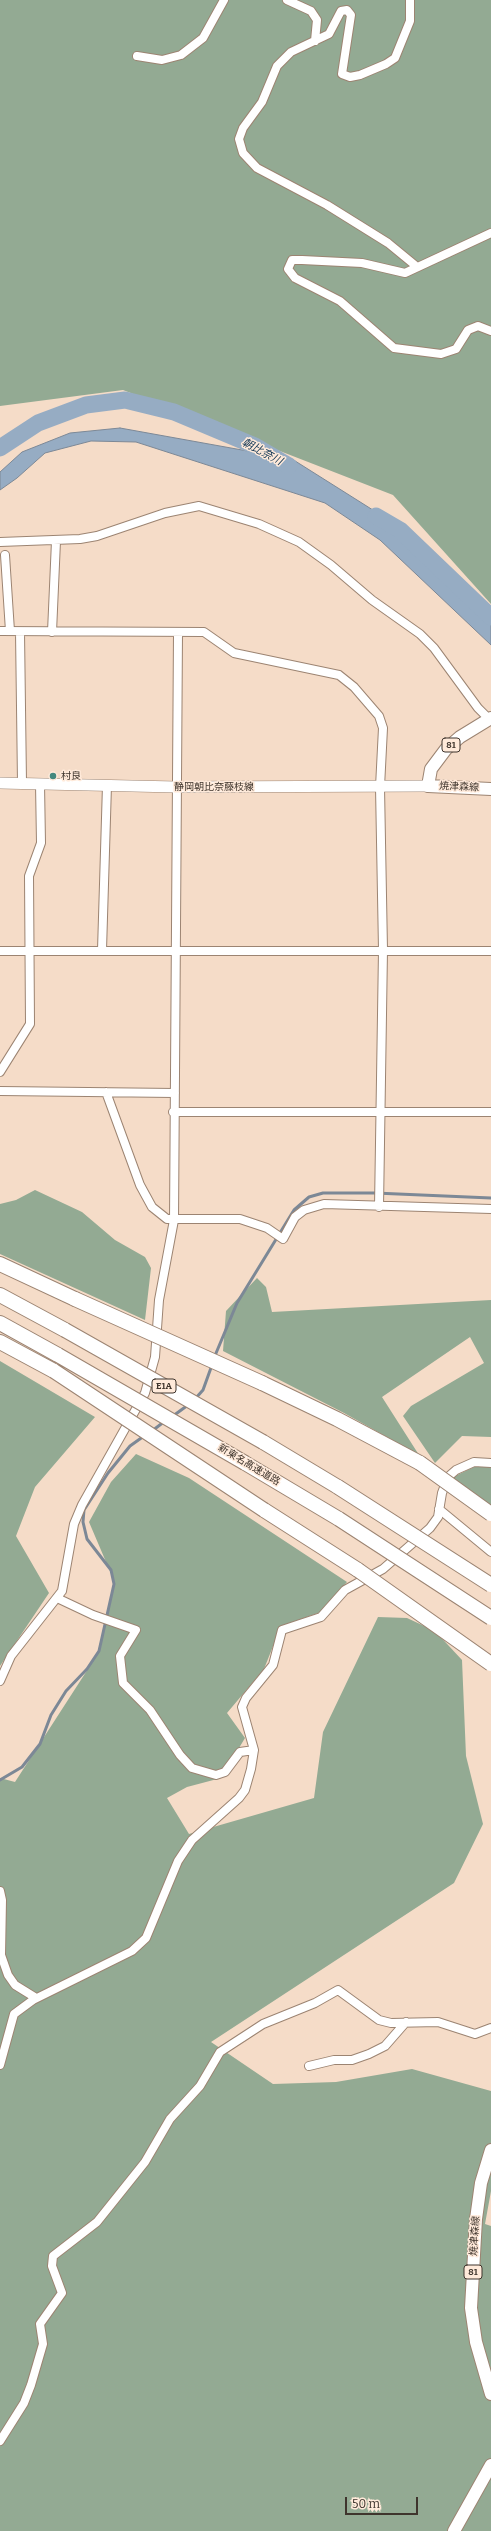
<!DOCTYPE html>
<html>
<head>
<meta charset="utf-8">
<style>
  body { margin:0 }
  #map { position:relative; width:491px; height:2531px; overflow:hidden; background:#f5dcc8; font-family:Bitter,serif }
  canvas { display:block }
  .scale { position:absolute; left:345px; top:2497px; width:73px; height:18px; box-sizing:border-box; border:2px solid #3f352d; border-top:0; padding-left:5px; font-size:12px; line-height:14px; white-space:nowrap; color:#3f352d; -webkit-text-stroke:3px #ffeada; paint-order:stroke }
</style>
</head>
<body>
<div id="map">
<canvas width="491" height="2531"></canvas>
<div class="scale">50 m</div>
</div>
<script>
const context = document.querySelector('canvas').getContext('2d');
context.lineJoin = 'round';
function fill(path, color) {
  context.fillStyle = color;
  context.fill(path, 'evenodd');
}
function toPath(rows) {
  const path = new Path2D();
  for (const r of rows) {
    path.moveTo(r[0], r[1]);
    for (let i = 2; i < r.length; i += 2) path.lineTo(r[i], r[i + 1]);
  }
  return path;
}
function stroke(path, color, width, dash) {
  context.strokeStyle = color;
  context.lineWidth = width;
  context.lineCap = dash ? 'butt' : 'round';
  context.setLineDash(dash || []);
  context.stroke(path);
}
function drawText(font, color, halo, rows, align = 'center') {
  context.font = font + ' Bitter,"Noto Sans JP",serif';
  context.lineWidth = 3;
  context.setLineDash([]);
  context.textBaseline = 'middle';
  context.strokeStyle = halo;
  context.fillStyle = color;
  for (const [text, x, y, turn = 0] of rows) {
    context.save();
    context.translate(x, y);
    context.rotate((+turn || 0) * Math.PI / 180);
    context.textAlign = isNaN(turn) ? turn : align;
    if (halo) context.strokeText(text, 0, 0);
    context.fillText(text, 0, 0);
    context.restore();
  }
}
const forest = toPath([
  [0,0,491,0,491,604,393,495,123,390,0,406],
  [35,1190,82,1212,115,1240,145,1257,151,1268,145,1320,0,1254,0,1204,16,1200],
  [257,1278,266,1287,272,1312,491,1300,491,1437,462,1436,435,1463,403,1416,411,1406,484,1363,470,1337,382,1397,419,1455,344,1413,223,1351,226,1311],
  [0,1361,95,1417,35,1487,16,1536,49,1593,0,1666],
  [136,1454,189,1478,347,1582,321,1612,281,1626,264,1669,227,1713,245,1738,221,1778,187,1787,167,1798,189,1834,314,1798,323,1732,378,1617,407,1618,435,1631,462,1660,466,1756,483,1824,454,1883,211,2042,273,2084,336,2082,412,2069,491,2091,491,2191,485,2224,491,2226,491,2531,0,2531,0,1778,15,1782,97,1655,115,1583,89,1522,111,1482],
  [478,1465,491,1467,491,1507,451,1478]
]);
const water = toPath([
  [120,428,292,459,384,517,491,616,491,645,380,540,325,503,136,442,91,441,45,453,17,478,0,490,0,472,22,452,70,433,120,428]
]);
const stream = toPath([
  [214,1358,237,1303,294,1210,309,1197,323,1193,375,1193,491,1198],
  [195,1399,203,1390,212,1365],
  [173,1416,188,1405],
  [152,1431,165,1421],
  [0,1780,22,1767,40,1744,51,1715,66,1691,87,1669,99,1651,114,1584,111,1570,87,1539,83,1522,84,1510,108,1473,130,1446,144,1436]
]);
const river = toPath([
  [0,448,38,423,86,405,125,400,174,412,255,446,289,466],
  [376,516,400,530,491,617]
]);
const street = toPath([
  [287,0,311,11,317,20,315,41],
  [410,0,410,21,395,58,386,64,360,75,350,77,342,74,351,15,347,10,341,11,329,34,291,52,277,66,262,102,243,128,239,139,243,153,257,168,327,205,388,243,416,266],
  [137,56,162,60,181,55,203,38,224,0],
  [491,233,405,273,362,263,302,260,292,260,288,269,295,278,340,301,394,348,441,354,456,349,468,330,478,326,491,331],
  [0,542,80,539,97,536,165,513,199,506,259,524,299,542,331,565,372,600,420,634,434,648,478,708,489,719],
  [5,555,10,631],
  [0,631,204,632,234,653,339,675,354,687,379,716,383,728,380,787,383,950,379,1207],
  [20,632,22,783],
  [52,632,56,541],
  [102,950,107,785],
  [0,951,491,951],
  [0,1072,30,1024,29,876,41,843,40,784],
  [0,1091,175,1093],
  [106,1092,140,1185,152,1207,167,1219,240,1219,267,1228,283,1239,295,1217,304,1210,324,1204,491,1209],
  [173,1112,491,1112],
  [439,1509,491,1552],
  [57,1598,93,1615,136,1630,120,1656,123,1683,150,1710,180,1755,192,1768,216,1775,225,1772,240,1752,254,1750],
  [0,1681,11,1656,62,1591,74,1524,82,1505,145,1393,155,1357,159,1300,174,1220,178,633],
  [0,1891,2,1900,1,1955,8,1975,15,1985,36,1998],
  [0,2065,14,2014,33,2000,132,1951,146,1938,178,1861,192,1840,239,1798,245,1790,251,1769,254,1750,242,1707,246,1698,273,1665,282,1630,321,1617,345,1590,383,1569,430,1528,438,1517,442,1493,448,1477,456,1470,474,1462,491,1463],
  [309,2066,334,2060,352,2060,369,2054,385,2046,406,2022],
  [0,2441,24,2403,31,2385,43,2344,40,2324,62,2293,52,2266,53,2256,97,2222,145,2162,170,2119,200,2086,220,2052,263,2024,315,2003,338,1990,379,2020,391,2023,438,2022,475,2034,491,2028]
]);
const secondary = toPath([
  [0,783,176,787,428,786]
]);
const primary = toPath([
  [491,718,460,737,446,749,431,769,428,786,491,789],
  [491,2150,481,2183,476,2219,471,2308,476,2342,491,2394],
  [454,2531,491,2465]
]);
const highway = toPath([
  [0,1264,75,1299],
  [0,1295,65,1330],
  [0,1323,58,1355],
  [0,1342,54,1371],
  [262,1383,337,1419,420,1463],
  [263,1442,338,1487],
  [245,1463,339,1519],
  [264,1510,358,1570]
]);
const highwayBridge = toPath([
  [75,1299,262,1383],
  [65,1330,263,1442],
  [58,1355,245,1463],
  [54,1371,264,1510],
  [420,1463,491,1514],
  [338,1487,491,1585],
  [339,1519,491,1618],
  [358,1570,491,1664]
]);
const markers = [
  [53,776,4,"#43887e"]
];
const shields = [
  [451,745,18],
  [164,1386,24],
  [473,2272,18]
];
const shieldNames = [
  ["81",451,745],
  ["E1A",164,1386],
  ["81",473,2272]
];
const poiNames = [
  ["村良",61,776]
];
const streetNames = [
  ["静岡朝比奈藤枝線",214,787],
  ["焼津森線",459,787,2],
  ["新東名高速道路",249,1465,31],
  ["焼津森線",475,2236,-86]
];
const waterNames = [
  ["朝比奈川",262,452,28]
];
fill(forest, '#93aa93');
fill(water, '#96acc3');
stroke(water, '#7c8896', 1);
stroke(stream, '#7c8896', 3);
stroke(river, '#96acc3', 17);
stroke(street, '#9c8472', 10);
stroke(secondary, '#9c8472', 12);
stroke(primary, '#9c8472', 14);
stroke(highway, '#9c8472', 16);
stroke(street, '#fff', 8);
stroke(secondary, '#fff', 11);
stroke(primary, '#fff', 12);
stroke(highway, '#fff', 14);
stroke(highwayBridge, '#9c8472', 16, []);
stroke(highwayBridge, '#fff', 14);
for (const [x, y, r, color] of markers) {
  const dot = new Path2D();
  dot.arc(x, y, r, 0, 2 * Math.PI);
  context.fillStyle = color;
  context.fill(dot);
  stroke(dot, '#ffeada', 1.5);
}
for (const [x, y, w] of shields) {
  const box = new Path2D();
  box.roundRect(x - w / 2, y - 7, w, 14, 3);
  context.fillStyle = '#ffeada';
  context.fill(box);
  stroke(box, '#3f352d', 1);
}
drawText('bold 9px', '#3f352d', null, shieldNames);
drawText('10px', '#3f352d', '#ffeada', poiNames, 'left');
drawText('10px', '#3f352d', '#ffeada', streetNames);
drawText('italic 11px', '#0f3555', '#ffeada', waterNames);
</script>
</body>
</html>
